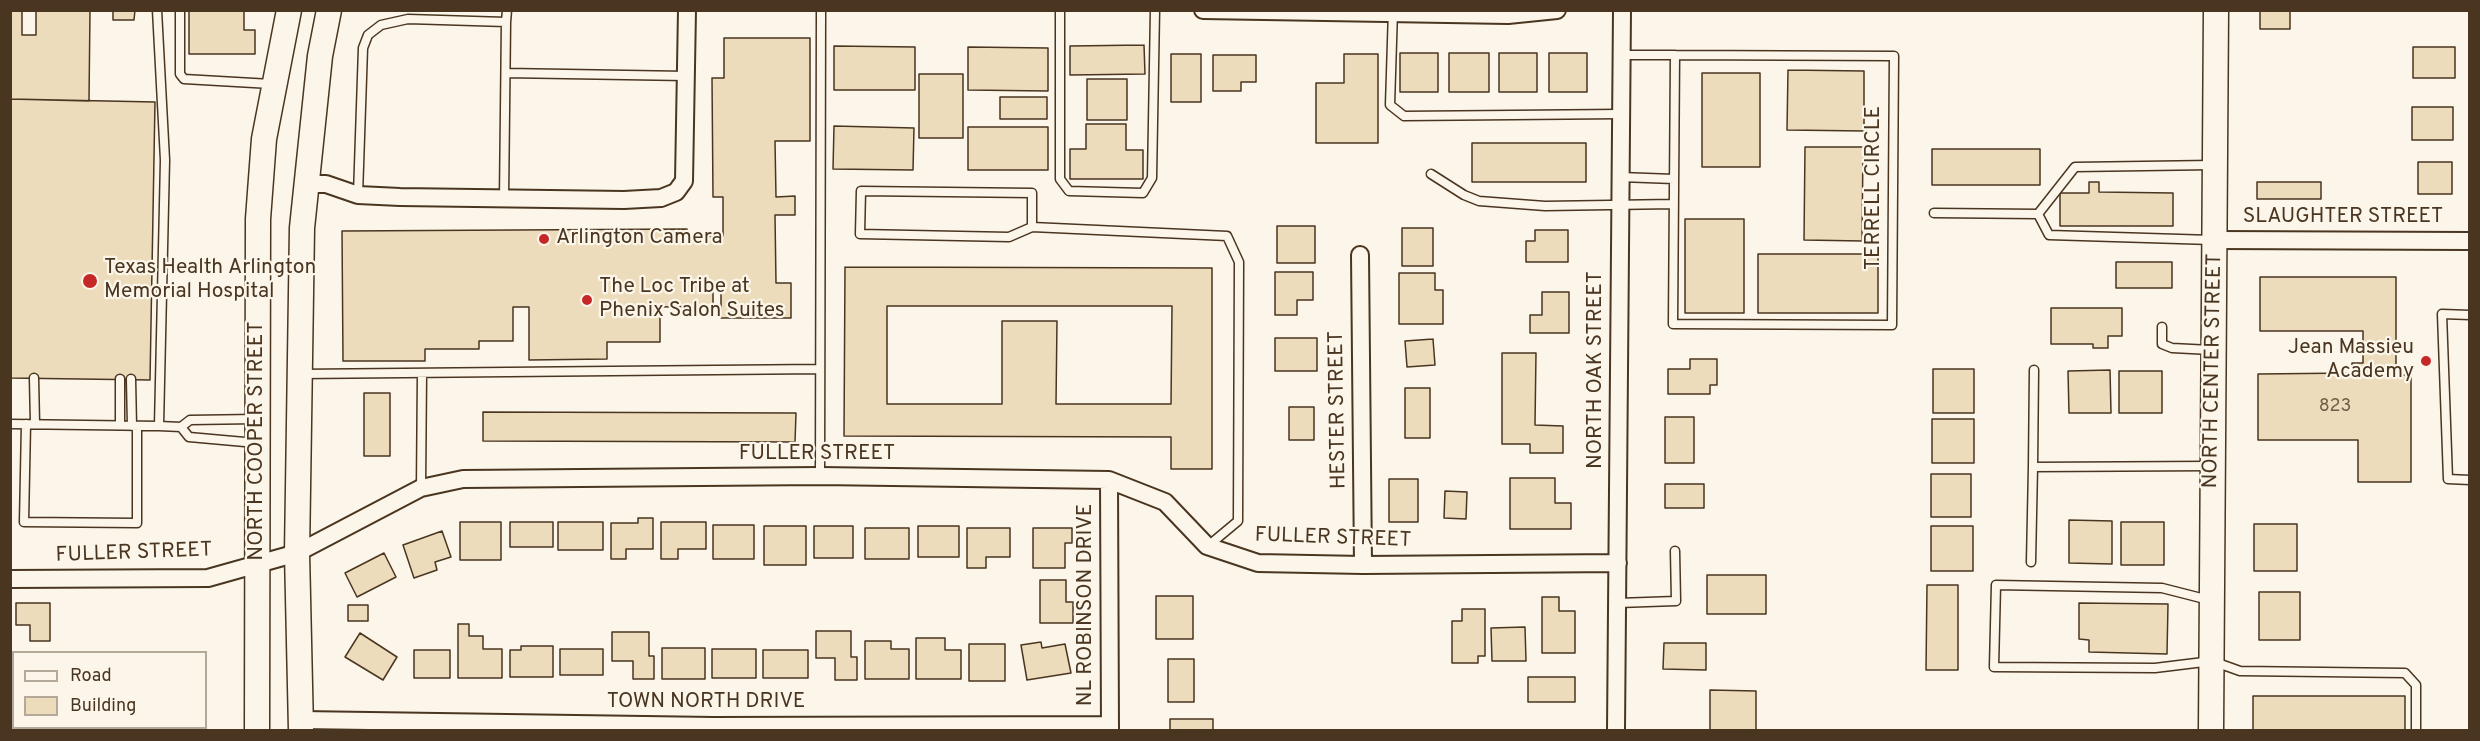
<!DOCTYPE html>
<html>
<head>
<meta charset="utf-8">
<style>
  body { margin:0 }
  #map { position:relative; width:2480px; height:741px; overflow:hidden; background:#fbf6e9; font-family:Overpass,sans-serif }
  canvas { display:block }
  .frame { position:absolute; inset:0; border:12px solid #4a3520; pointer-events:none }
  .legend { position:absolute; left:12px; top:651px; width:195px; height:78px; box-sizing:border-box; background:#fbf6e9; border:2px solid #b4a999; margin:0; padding:8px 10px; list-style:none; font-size:18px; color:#4a3520 }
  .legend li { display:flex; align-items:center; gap:12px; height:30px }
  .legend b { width:30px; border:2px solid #b4a999 }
</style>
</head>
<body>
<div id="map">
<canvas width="2480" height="741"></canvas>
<div class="frame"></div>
<ul class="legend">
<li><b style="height:8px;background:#fbf6e9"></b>Road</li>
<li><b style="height:16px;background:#ecdcbc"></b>Building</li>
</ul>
</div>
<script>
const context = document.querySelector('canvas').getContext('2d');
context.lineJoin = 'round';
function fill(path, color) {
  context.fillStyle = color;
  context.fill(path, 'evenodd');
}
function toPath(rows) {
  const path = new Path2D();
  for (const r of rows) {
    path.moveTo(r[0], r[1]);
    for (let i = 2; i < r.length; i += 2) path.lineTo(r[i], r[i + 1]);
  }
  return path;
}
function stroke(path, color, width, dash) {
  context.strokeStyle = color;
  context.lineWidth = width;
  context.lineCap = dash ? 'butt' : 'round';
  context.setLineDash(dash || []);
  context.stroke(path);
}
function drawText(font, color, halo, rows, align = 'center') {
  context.font = font + ' Overpass,sans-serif';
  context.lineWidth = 4.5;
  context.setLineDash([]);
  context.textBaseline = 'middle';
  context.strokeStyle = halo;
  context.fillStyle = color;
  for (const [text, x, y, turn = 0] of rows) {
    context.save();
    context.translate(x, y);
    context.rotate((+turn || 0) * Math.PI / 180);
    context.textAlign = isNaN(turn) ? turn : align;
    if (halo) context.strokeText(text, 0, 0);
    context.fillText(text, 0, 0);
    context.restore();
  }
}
const building = toPath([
  [10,10,22,10,22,35,36,35,36,10,90,10,89,101,10,99,10,10],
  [113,10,135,10,134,20,113,20,113,10],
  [189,10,244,10,244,30,255,30,255,54,189,54,189,10],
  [2260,10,2290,10,2290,29,2260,29,2260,10],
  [724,38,810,38,810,141,775,141,776,197,795,196,795,215,775,215,776,283,791,283,791,318,721,318,721,285,713,285,713,306,660,307,660,342,607,342,607,359,529,360,529,307,513,307,513,341,479,341,479,349,425,349,425,361,343,361,342,231,687,229,687,237,723,236,723,197,713,197,712,78,724,78,724,38],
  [1144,45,1145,74,1070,75,1070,46,1144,45],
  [834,46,915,47,915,90,834,90,834,46],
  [968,47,1048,48,1048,91,968,90,968,47],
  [2413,47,2455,47,2455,78,2413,78,2413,47],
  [1400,53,1438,53,1438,92,1400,92,1400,53],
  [1449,53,1489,53,1489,92,1449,92,1449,53],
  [1499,53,1537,53,1537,92,1499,92,1499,53],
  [1549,53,1587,53,1587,92,1549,92,1549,53],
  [1171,54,1201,54,1201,102,1171,102,1171,54],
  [1344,54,1378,54,1378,143,1316,143,1316,83,1344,83,1344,54],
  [1213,55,1256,55,1256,82,1241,82,1241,91,1213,91,1213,55],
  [1788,70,1864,71,1864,131,1787,130,1788,70],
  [1702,73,1760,73,1760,167,1702,167,1702,73],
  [919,74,963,74,963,138,919,138,919,74],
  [1087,79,1127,79,1127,120,1087,120,1087,79],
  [1000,97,1047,97,1047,119,1000,119,1000,97],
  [10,99,155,102,150,380,10,378,10,99],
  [2412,107,2453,107,2453,140,2412,140,2412,107],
  [1086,124,1126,124,1126,150,1143,150,1143,179,1070,179,1070,149,1086,149,1086,124],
  [834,126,914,128,913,170,833,169,834,126],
  [968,127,1048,127,1048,170,968,170,968,127],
  [1472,143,1586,143,1586,182,1472,182,1472,143],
  [1805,147,1863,147,1862,241,1804,240,1805,147],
  [1932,149,2040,149,2040,185,1932,185,1932,149],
  [2418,162,2452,162,2452,194,2418,194,2418,162],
  [2089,182,2099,182,2099,192,2173,193,2173,226,2060,226,2060,193,2089,193,2089,182],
  [2257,182,2321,182,2321,199,2257,199,2257,182],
  [1685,219,1744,219,1744,313,1685,313,1685,219],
  [1277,226,1315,226,1315,263,1277,263,1277,226],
  [1402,228,1433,228,1433,266,1402,266,1402,228],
  [1535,230,1568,230,1568,262,1526,262,1526,241,1535,241,1535,230],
  [1758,254,1878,254,1878,313,1758,313,1758,254],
  [2116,262,2172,262,2172,288,2116,288,2116,262],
  [845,267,1212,268,1212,469,1171,469,1171,437,844,436,845,267],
  [887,306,1172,306,1171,404,1056,404,1057,321,1002,321,1002,404,887,404,887,306],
  [1275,272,1313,272,1313,300,1297,300,1297,315,1275,315,1275,272],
  [1399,273,1435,273,1435,290,1443,290,1443,324,1399,324,1399,273],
  [2260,277,2396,277,2396,375,2411,375,2411,482,2358,482,2358,440,2258,440,2258,374,2352,373,2352,363,2363,363,2363,331,2260,331,2260,277],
  [1542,292,1569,292,1569,333,1530,333,1530,315,1542,315,1542,292],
  [2051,308,2122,308,2122,336,2108,336,2108,348,2093,348,2093,344,2051,344,2051,308],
  [1275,338,1317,338,1317,371,1275,371,1275,338],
  [1433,339,1435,365,1407,367,1405,341,1433,339],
  [1502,353,1536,353,1535,425,1563,426,1563,453,1530,453,1530,444,1502,444,1502,353],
  [1690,359,1717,359,1717,385,1710,385,1710,394,1668,394,1668,369,1690,369,1690,359],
  [1933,369,1974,369,1974,413,1933,413,1933,369],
  [2110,370,2111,413,2069,413,2068,371,2110,370],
  [2119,371,2162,371,2162,413,2119,413,2119,371],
  [1405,388,1430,388,1430,438,1405,438,1405,388],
  [364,393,390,393,390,456,364,456,364,393],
  [1289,407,1314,407,1314,440,1289,440,1289,407],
  [483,412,796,413,795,442,483,441,483,412],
  [1665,417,1694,417,1694,463,1665,463,1665,417],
  [1932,419,1974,419,1974,463,1932,463,1932,419],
  [1931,474,1971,474,1971,517,1931,517,1931,474],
  [1510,478,1555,478,1555,503,1571,503,1571,529,1510,529,1510,478],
  [1389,479,1418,479,1418,522,1389,522,1389,479],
  [1665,484,1704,484,1704,508,1665,508,1665,484],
  [1445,491,1467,492,1466,519,1444,518,1445,491],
  [638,518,653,518,653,549,626,549,626,559,611,559,611,523,638,523,638,518],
  [2069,520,2112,521,2112,564,2069,563,2069,520],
  [460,522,501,522,501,560,460,560,460,522],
  [510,522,553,522,553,547,510,547,510,522],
  [558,522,603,522,603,550,558,550,558,522],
  [661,522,706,522,706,549,678,549,678,559,661,559,661,522],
  [2121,522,2164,522,2164,565,2121,565,2121,522],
  [2254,524,2297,524,2297,571,2254,571,2254,524],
  [713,525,754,525,754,559,713,559,713,525],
  [764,526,806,526,806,565,764,565,764,526],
  [814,526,853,526,853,558,814,558,814,526],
  [918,526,959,526,959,557,918,557,918,526],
  [1931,526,1973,526,1973,571,1931,571,1931,526],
  [865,528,909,528,909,559,865,559,865,528],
  [967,528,1010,528,1010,557,986,557,986,568,967,568,967,528],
  [1033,528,1072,528,1072,543,1065,543,1065,568,1033,568,1033,528],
  [442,531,451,557,435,562,437,570,414,578,403,545,442,531],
  [384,553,396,577,357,597,345,573,384,553],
  [1707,575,1766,575,1766,614,1707,614,1707,575],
  [1040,580,1066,580,1066,602,1073,602,1073,623,1040,623,1040,580],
  [1927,585,1958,585,1958,670,1926,670,1927,585],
  [2259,592,2300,592,2300,640,2259,640,2259,592],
  [1156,596,1193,596,1193,639,1156,639,1156,596],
  [1542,597,1559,597,1559,611,1575,611,1575,653,1542,653,1542,597],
  [16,603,50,603,50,641,30,641,30,625,16,625,16,603],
  [2079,603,2168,604,2167,654,2089,652,2089,640,2079,639,2079,603],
  [348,605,368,605,368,621,348,621,348,605],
  [1462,609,1485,609,1485,656,1478,656,1478,663,1452,663,1452,621,1462,621,1462,609],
  [458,624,469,624,469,636,483,636,483,649,502,649,502,678,458,678,458,624],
  [1525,627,1526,661,1492,661,1491,628,1525,627],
  [816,631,851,631,851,657,857,657,857,680,835,680,835,658,816,658,816,631],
  [612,632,649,632,649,656,654,656,654,679,633,679,633,661,612,661,612,632],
  [360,633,397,657,383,680,345,657,360,633],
  [916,638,945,638,945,650,961,650,961,679,916,679,916,638],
  [865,641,891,641,891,649,909,649,909,679,865,679,865,641],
  [1041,642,1042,648,1065,644,1071,673,1027,680,1021,645,1041,642],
  [1664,643,1706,643,1706,670,1663,669,1664,643],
  [969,644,1005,644,1005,681,969,681,969,644],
  [521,646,553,646,553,677,510,677,510,650,521,650,521,646],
  [662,648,705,648,705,679,662,679,662,648],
  [560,649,603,649,603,675,560,675,560,649],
  [712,649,756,649,756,678,712,678,712,649],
  [414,650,450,650,450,678,414,678,414,650],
  [763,650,808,650,808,678,763,678,763,650],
  [1168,659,1194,659,1194,702,1168,702,1168,659],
  [1528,677,1575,677,1575,702,1528,702,1528,677],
  [1710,690,1756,691,1756,730,1710,730,1710,690],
  [2253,696,2405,696,2405,730,2253,730,2253,696],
  [1170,719,1213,719,1213,730,1170,730,1170,719],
  [76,728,99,728,99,730,76,730,76,728]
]);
const service = toPath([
  [157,10,165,160,159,426,181,427,190,420,256,419],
  [180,10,180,74,184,79,271,84],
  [1060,10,1060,179,1069,191,1143,193,1152,178,1155,10],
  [1393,10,1390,105,1404,116,1621,114],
  [1622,55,1675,55],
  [1675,55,1894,56,1892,325,1673,324,1675,55],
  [506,73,686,76],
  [2212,165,2075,167,2038,214,2049,235,2212,240],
  [1431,174,1464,195,1479,201,1545,206,1674,204],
  [1620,177,1674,179],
  [358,195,363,48,368,35,381,25,408,19,506,22,507,10],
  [504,199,506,22],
  [1934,213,2038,214],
  [1032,227,1009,237,860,234,861,191,1032,193,1032,227,1227,236,1239,262,1238,521,1208,546],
  [2470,315,2442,314,2448,479,2470,480],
  [2162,327,2162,344,2172,348,2211,350],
  [2034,370,2033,467,2210,466],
  [300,374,820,369],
  [34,378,35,424],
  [131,379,132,426],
  [10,424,159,426],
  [26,424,24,522,137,523,137,426],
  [120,425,120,379],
  [181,427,189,437,256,443],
  [820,476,821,10],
  [421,488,422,373],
  [2031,562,2033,467],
  [2209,600,2162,588,1996,585,1994,667,2155,668,2212,661,2240,671,2405,673,2416,685,2416,730],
  [1618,603,1676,601,1675,551]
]);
const minor = toPath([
  [1203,10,1508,15,1557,10],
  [307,184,326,184,358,195,400,197,624,200,661,198,676,192,684,181,687,10],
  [2216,240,2470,241],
  [1360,255,1363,565],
  [1109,480,1110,730],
  [10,579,208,578,297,553,421,488,463,479,820,476,1109,480,1165,502,1207,546,1258,563,1363,565,1618,563],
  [10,680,14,685],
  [301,720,713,726,1110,725],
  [40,728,41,730],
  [1616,730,1622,10]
]);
const secondary = toPath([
  [257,730,258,219,264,139,289,10],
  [301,730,297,553,302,228,320,56,329,10],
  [2211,730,2216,10]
]);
const markers = [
  [544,239,6,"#c62828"],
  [90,281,8,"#c62828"],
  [587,300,6,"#c62828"],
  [2426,361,6,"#c62828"]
];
const numberNames = [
  ["823",2335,407]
];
const streetNames = [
  ["TERRELL CIRCLE",1875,188,-90],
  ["SLAUGHTER STREET",2343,218],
  ["NORTH OAK STREET",1597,370,-90],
  ["NORTH CENTER STREET",2214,371,-89],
  ["HESTER STREET",1339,410,-91],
  ["NORTH COOPER STREET",258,441,-90],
  ["FULLER STREET",817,455],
  ["FULLER STREET",1333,539,2],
  ["FULLER STREET",134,554,-2],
  ["NL ROBINSON DRIVE",1087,605,-90],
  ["TOWN NORTH DRIVE",706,703]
];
const poiNames = [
  ["Arlington Camera",556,239],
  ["Texas Health Arlington",104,269],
  ["Memorial Hospital",104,293],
  ["The Loc Tribe at",599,288],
  ["Phenix Salon Suites",599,312],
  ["Jean Massieu",2414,349,"right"],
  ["Academy",2414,373,"right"]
];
fill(building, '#ecdcbc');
stroke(building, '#4a3520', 1.5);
stroke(service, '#4a3520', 11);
stroke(minor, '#4a3520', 20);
stroke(secondary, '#4a3520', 27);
stroke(service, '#fbf6e9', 8);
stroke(minor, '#fbf6e9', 16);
stroke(secondary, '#fbf6e9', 24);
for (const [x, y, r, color] of markers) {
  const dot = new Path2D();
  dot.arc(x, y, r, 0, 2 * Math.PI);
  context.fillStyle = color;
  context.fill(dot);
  stroke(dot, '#fbf6e9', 2);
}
drawText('18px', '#725f47', null, numberNames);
drawText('21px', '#4a3520', '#fbf6e9', streetNames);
drawText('21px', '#4a3520', '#fbf6e9', poiNames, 'left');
</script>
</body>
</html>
